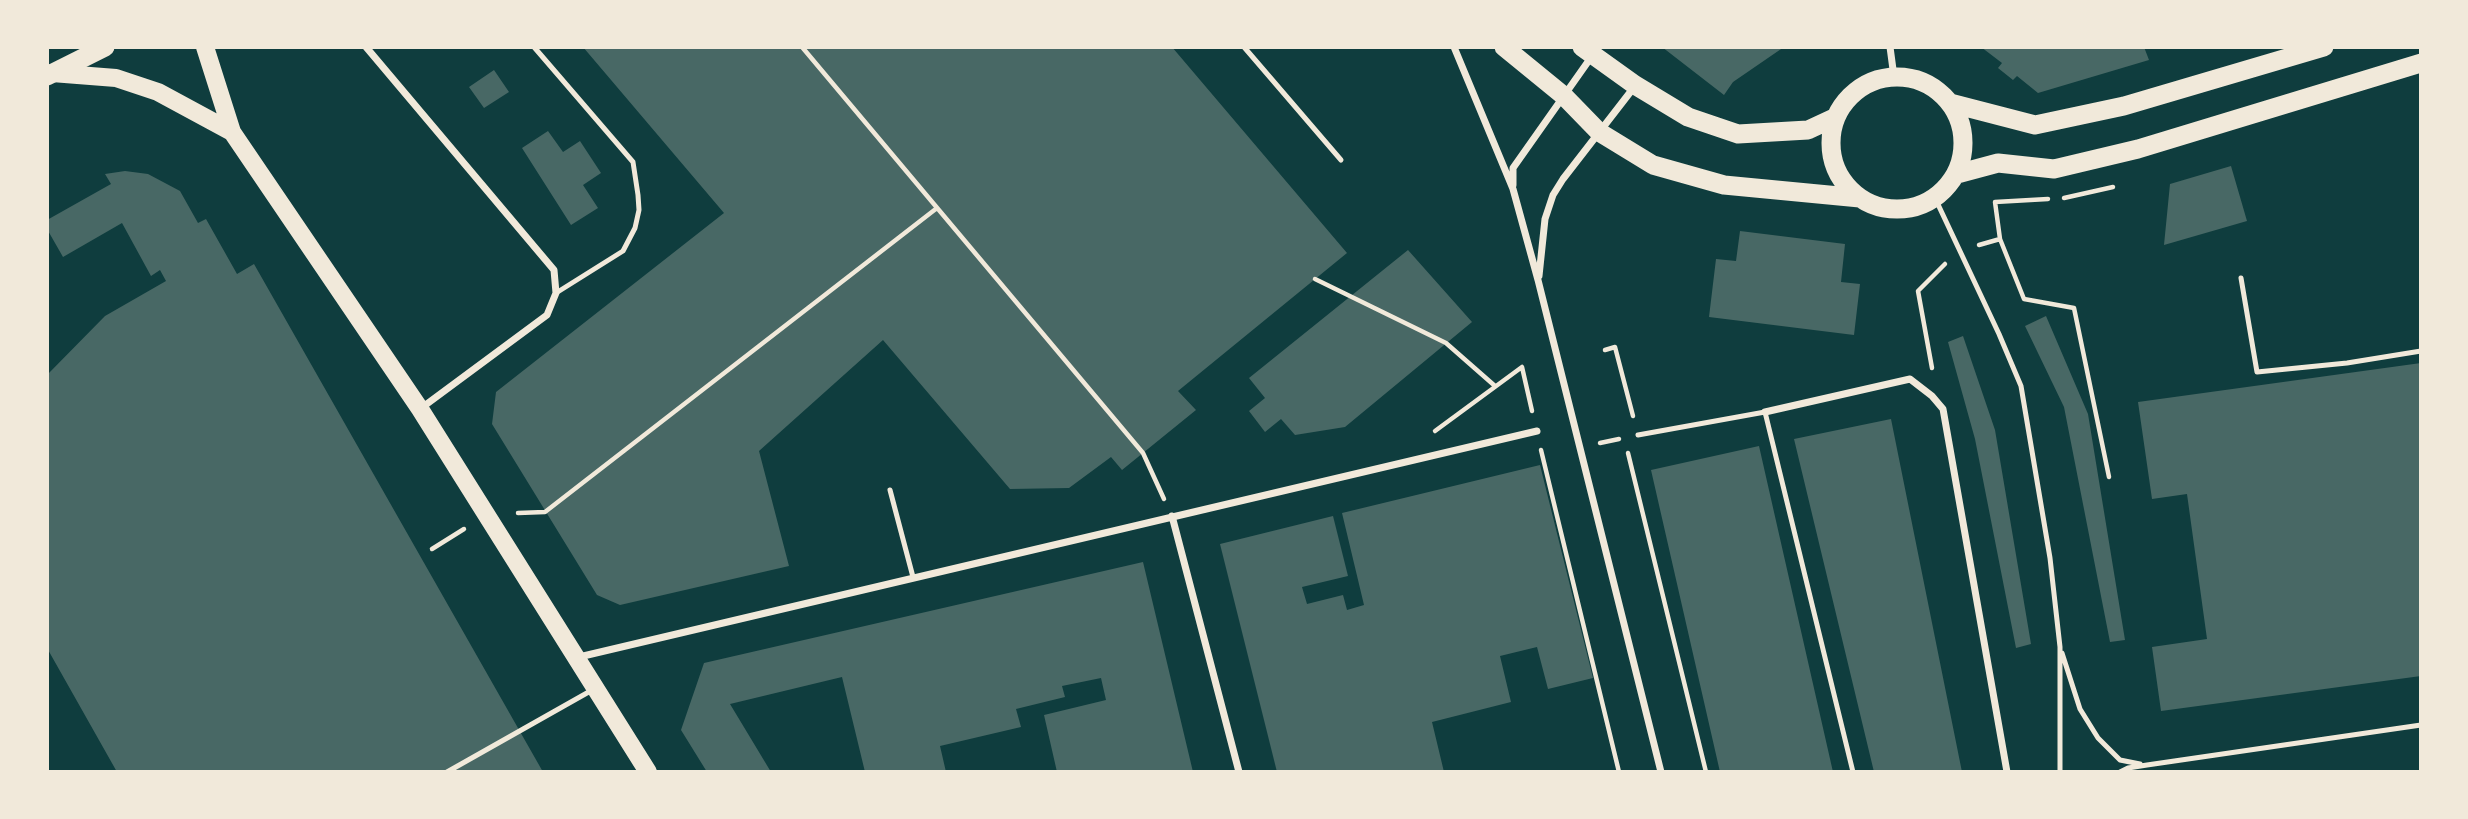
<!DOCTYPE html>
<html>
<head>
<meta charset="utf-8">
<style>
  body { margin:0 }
  #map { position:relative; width:2468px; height:819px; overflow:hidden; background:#0f3d3e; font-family:"Varela Round",sans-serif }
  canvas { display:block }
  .frame { position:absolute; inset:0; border:49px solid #f1e9da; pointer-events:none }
</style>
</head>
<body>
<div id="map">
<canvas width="2468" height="819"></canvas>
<div class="frame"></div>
</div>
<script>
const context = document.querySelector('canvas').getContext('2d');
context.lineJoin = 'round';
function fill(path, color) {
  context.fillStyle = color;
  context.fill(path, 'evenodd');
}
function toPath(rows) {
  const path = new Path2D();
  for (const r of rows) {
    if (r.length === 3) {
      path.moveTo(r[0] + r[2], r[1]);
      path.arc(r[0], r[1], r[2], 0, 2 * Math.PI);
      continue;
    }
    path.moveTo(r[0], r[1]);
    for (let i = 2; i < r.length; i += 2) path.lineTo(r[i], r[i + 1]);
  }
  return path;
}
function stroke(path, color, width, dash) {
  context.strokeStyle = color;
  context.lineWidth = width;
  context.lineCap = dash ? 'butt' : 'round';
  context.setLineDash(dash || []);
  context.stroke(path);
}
const building = toPath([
  [583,47,1172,47,1347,253,1178,391,1196,410,1122,470,1111,457,1069,488,1010,489,883,340,759,451,789,566,620,605,597,595,492,424,496,392,724,213],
  [1662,47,1784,47,1733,82,1724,95],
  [1981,47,2144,47,2149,60,2038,93,2017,76,2013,80,1998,68,2002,63],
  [494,70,509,92,484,108,469,87],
  [548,131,563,152,580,141,601,173,583,185,598,208,571,225,522,148],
  [2231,166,2247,221,2164,245,2170,184],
  [125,171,148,174,180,191,198,223,206,219,237,274,254,264,543,772,117,772,47,648,47,375,105,316,166,281,160,270,151,276,122,223,63,257,47,229,47,220,111,184,105,174],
  [1740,231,1845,244,1841,282,1860,284,1854,335,1709,317,1716,259,1736,261],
  [1408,250,1472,322,1345,427,1295,435,1281,419,1265,432,1249,411,1265,398,1249,378],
  [2046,316,2088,414,2125,640,2110,642,2064,407,2025,326],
  [1963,336,1995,430,2031,644,2016,648,1975,439,1948,342],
  [2421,363,2421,676,2161,711,2152,647,2207,639,2187,494,2152,499,2138,402],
  [1891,419,1962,772,1874,772,1794,439],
  [1759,446,1833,772,1720,772,1651,470],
  [1540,465,1593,678,1548,689,1537,647,1500,656,1511,702,1432,722,1444,772,1277,772,1220,544,1333,516,1348,576,1302,587,1307,604,1343,595,1347,610,1364,605,1342,513],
  [1143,562,1193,772,1057,772,1044,715,1106,700,1101,678,1062,686,1065,697,1016,709,1021,727,940,746,946,772,865,772,842,677,730,704,771,772,707,772,681,730,704,663]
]);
const path = toPath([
  [802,47,1143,453,1164,499],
  [2064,198,2113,187],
  [2000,239,1995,202,2048,199],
  [1979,245,2000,239,2024,299,2074,308,2109,477],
  [1315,279,1446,343,1495,386],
  [1605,350,1615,347,1633,416],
  [1932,368,1918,291,1945,264],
  [1435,431,1522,367,1532,411],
  [1600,443,1619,439],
  [1541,450,1619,772],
  [1628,453,1706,772],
  [518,513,545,512,937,208],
  [432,549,464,529]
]);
const service = toPath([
  [534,47,633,162,638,195,639,210,635,228,623,251,556,293],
  [1244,47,1341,160],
  [1935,198,1999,334,2021,386,2050,558,2060,647,2060,772],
  [2241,278,2257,372,2347,363,2421,351],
  [1638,435,1765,412,1853,772],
  [890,490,913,577],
  [2062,653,2080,709,2098,738,2120,760,2140,764],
  [447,772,594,689],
  [2120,772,2128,768,2147,765,2421,725]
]);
const minor = toPath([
  [366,47,554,270,556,293,547,315,420,409],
  [1454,47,1513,189,1538,280,1661,772],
  [1890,47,1894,77],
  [1513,185,1513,168,1592,56],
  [1539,276,1545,219,1553,195,1563,179,1635,86],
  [1765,412,1910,379,1932,396,1943,409,2007,772],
  [1172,516,1239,772],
  [579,657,1537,431]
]);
const primary = toPath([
  [205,47,232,132,420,409,648,772],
  [52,73,116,78,158,92,232,132]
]);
const trunk = toPath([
  [1504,47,1564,96,1599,132,1653,165,1724,185,1860,198],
  [1582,47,1635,85,1688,117,1738,134,1808,130,1836,117],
  [47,76,105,47],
  [1897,143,66],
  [1950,103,2035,125,2124,106,2324,47],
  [1957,174,1998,163,2054,169,2138,149,2421,63]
]);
fill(building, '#486865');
stroke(path, '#f1e9da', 4.5);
stroke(service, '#f1e9da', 5);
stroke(minor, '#f1e9da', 7);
stroke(primary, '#f1e9da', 18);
stroke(trunk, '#f1e9da', 19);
</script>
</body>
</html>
